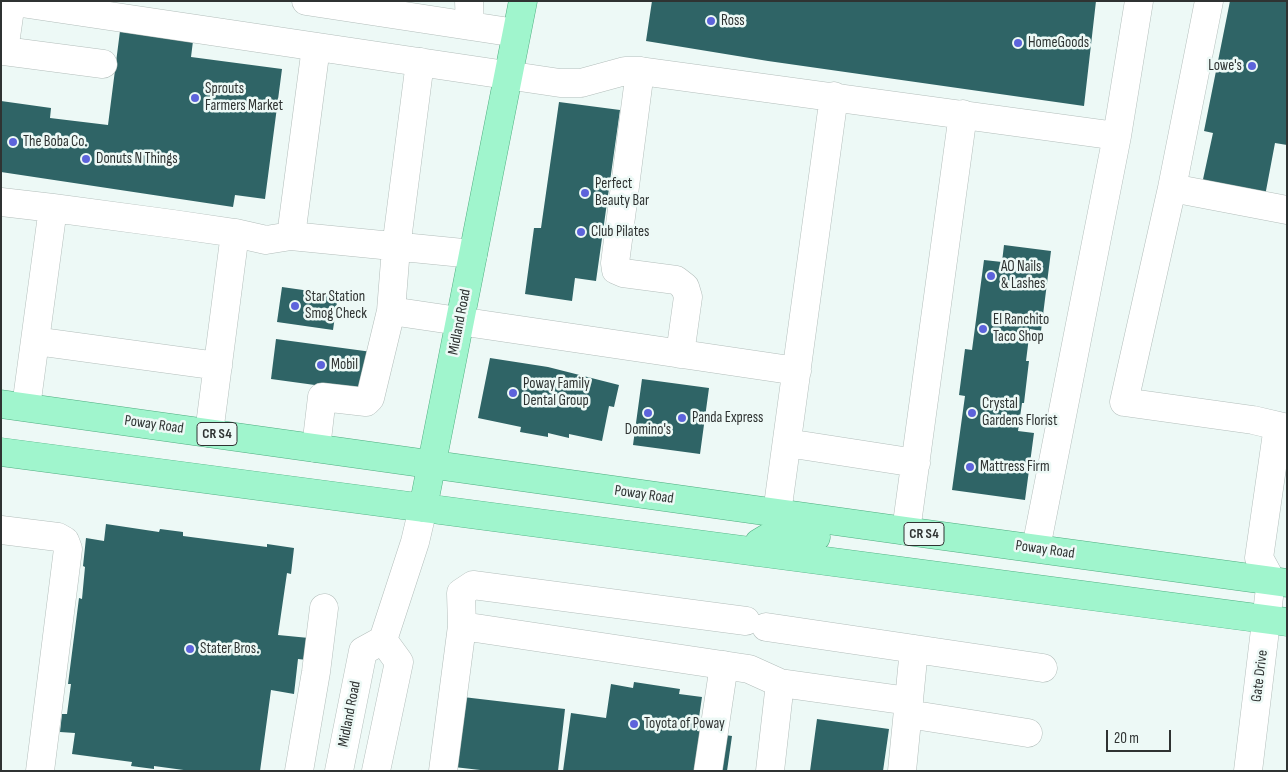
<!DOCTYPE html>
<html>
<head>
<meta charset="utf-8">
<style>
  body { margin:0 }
  #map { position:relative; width:1288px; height:772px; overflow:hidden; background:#edf9f6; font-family:"Sofia Sans Condensed",sans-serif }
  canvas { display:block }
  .frame { position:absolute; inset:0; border:2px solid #2f3332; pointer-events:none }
  .scale { position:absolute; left:1106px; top:730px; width:65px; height:22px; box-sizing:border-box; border:2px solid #2f3332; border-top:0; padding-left:6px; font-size:15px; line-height:18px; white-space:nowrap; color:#2f3332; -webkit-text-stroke:4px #edf9f6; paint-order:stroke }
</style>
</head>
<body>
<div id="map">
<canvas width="1288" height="772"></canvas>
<div class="frame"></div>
<div class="scale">20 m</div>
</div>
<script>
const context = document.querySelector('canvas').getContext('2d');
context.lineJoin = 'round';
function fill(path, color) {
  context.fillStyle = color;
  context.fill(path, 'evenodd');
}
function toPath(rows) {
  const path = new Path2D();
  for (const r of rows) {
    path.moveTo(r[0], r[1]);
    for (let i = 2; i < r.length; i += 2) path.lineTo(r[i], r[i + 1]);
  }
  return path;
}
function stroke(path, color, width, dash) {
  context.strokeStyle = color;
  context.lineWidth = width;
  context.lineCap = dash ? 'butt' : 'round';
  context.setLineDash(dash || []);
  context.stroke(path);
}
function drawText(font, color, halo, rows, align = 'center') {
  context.font = font + ' "Sofia Sans Condensed",sans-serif';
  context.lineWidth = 5;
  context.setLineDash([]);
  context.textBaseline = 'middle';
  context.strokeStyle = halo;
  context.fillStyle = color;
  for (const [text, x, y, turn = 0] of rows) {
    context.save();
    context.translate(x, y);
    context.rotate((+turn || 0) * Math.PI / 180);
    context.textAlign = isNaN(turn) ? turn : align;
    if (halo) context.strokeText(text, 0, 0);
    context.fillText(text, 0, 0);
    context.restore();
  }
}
const building = toPath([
  [652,1,1096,1,1084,106,768,61,646,41],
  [1230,1,1287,1,1287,145,1275,143,1265,196,1202,184,1213,133,1204,131],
  [120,31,193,41,191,57,282,69,265,199,235,195,233,207,1,172,1,101,51,108,50,118,108,125],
  [559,102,620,110,596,281,575,278,572,301,525,294,534,228,541,228],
  [1004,245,1051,251,1041,331,1030,329,1026,361,1029,361,1024,403,1022,403,1018,431,1034,433,1025,500,952,490,965,396,959,395,965,349,972,350,984,260,1002,262],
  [282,287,338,295,333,330,277,322],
  [276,339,372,352,366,392,271,379],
  [490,358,548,367,619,385,614,407,609,406,602,441,569,434,569,438,548,433,548,437,520,432,521,427,478,418],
  [642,379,709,388,700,454,633,445],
  [106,524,159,532,160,529,183,532,183,536,267,547,267,544,294,548,291,574,287,573,278,635,309,638,307,660,298,659,294,694,271,690,260,771,191,771,154,766,154,769,131,766,132,762,72,754,75,733,60,732,62,714,67,714,71,684,68,684,79,598,82,599,85,567,83,566,86,538,104,541],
  [634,682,680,689,679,694,702,697,697,731,732,736,727,771,563,771,571,713,606,718,611,684,633,688],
  [463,697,565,709,558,771,489,771,454,767],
  [817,719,889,729,883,771,810,771]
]);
const minor = toPath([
  [8,1,560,83,581,83,625,71,640,71,1117,136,1036,548],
  [306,1,516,33],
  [469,1,470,26],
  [11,2,4,51,103,64],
  [640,71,615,263,616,270,623,273,676,280,685,287,688,297,680,354],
  [1117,136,1139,1],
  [1172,188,1209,1],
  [1,202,53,208,173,224,235,233,266,240,291,236,473,254],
  [1287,210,1172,188,1124,402,1253,420,1287,428],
  [291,236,316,47],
  [391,311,396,248,420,62],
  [35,341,218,366],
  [26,407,53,208],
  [209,433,235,233],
  [787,443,916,463],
  [316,448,322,397,366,402,370,398,391,311,797,371],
  [777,513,834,96],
  [1,530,58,537,65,541,68,549,40,771],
  [906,531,963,114],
  [1271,580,1259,558,1278,426],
  [462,626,461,593,473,585,746,621],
  [766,627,1043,668],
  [908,714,1028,733],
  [299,771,316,672,324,608],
  [339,771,363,651,383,640,415,542,423,508],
  [376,771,399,662,383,640],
  [443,771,462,626,749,669,780,683],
  [708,771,724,665],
  [770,771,780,683,909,701],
  [902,771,914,649],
  [1248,771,1271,580]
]);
const major = toPath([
  [1,404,906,531,1287,583],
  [1,452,1287,622],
  [423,508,523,1],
  [756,552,759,543,774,534,783,532,816,537]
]);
const markers = [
  [711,21,5,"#5d63db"],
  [1018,43,5,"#5d63db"],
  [1252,66,5,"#5d63db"],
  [195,98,5,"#5d63db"],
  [13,142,5,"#5d63db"],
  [86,159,5,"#5d63db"],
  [585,193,5,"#5d63db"],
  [581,232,5,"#5d63db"],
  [991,276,5,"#5d63db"],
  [295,306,5,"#5d63db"],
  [983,329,5,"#5d63db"],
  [321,365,5,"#5d63db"],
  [513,393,5,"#5d63db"],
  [648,413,5,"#5d63db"],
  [972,413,5,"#5d63db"],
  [682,418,5,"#5d63db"],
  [970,467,5,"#5d63db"],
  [190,649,5,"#5d63db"],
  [634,724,5,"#5d63db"]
];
const shields = [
  [217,434,40],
  [924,534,40]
];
const shieldNames = [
  ["CR S4",217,434],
  ["CR S4",924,534]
];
const poiNames = [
  ["Ross",721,21],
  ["HomeGoods",1028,43],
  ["Lowe's",1242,66,"right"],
  ["Sprouts",205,89],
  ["Farmers Market",205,106],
  ["The Boba Co.",23,142],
  ["Donuts N Things",96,159],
  ["Perfect",595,184],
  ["Beauty Bar",595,201],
  ["Club Pilates",591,232],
  ["AO Nails",1001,267],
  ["& Lashes",1001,284],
  ["Star Station",305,297],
  ["Smog Check",305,314],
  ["El Ranchito",993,320],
  ["Taco Shop",993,337],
  ["Mobil",331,365],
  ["Poway Family",523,384],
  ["Dental Group",523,401],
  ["Crystal",982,404],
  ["Gardens Florist",982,421],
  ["Panda Express",692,418],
  ["Domino's",648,430,"center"],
  ["Mattress Firm",980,467],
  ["Stater Bros.",200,649],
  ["Toyota of Poway",644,724]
];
const streetNames = [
  ["Midland Road",460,322,-79],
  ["Poway Road",154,425,8],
  ["Poway Road",644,495,8],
  ["Poway Road",1045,550,8],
  ["Gate Drive",1260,676,-83],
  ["Midland Road",350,714,-79]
];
fill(building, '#2f6466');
stroke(minor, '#b3bebb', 29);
stroke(major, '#50ad81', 29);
stroke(minor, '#fff', 28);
stroke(major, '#a0f5cd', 28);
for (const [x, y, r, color] of markers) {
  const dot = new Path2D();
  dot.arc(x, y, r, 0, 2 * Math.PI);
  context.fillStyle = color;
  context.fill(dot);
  stroke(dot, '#edf9f6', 2);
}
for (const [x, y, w] of shields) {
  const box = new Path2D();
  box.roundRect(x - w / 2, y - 11.5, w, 23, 4);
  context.fillStyle = '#edf9f6';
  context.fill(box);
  stroke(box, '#2f3332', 1);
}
drawText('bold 14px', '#2f3332', null, shieldNames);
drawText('15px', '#2f3332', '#edf9f6', poiNames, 'left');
drawText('15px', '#2f3332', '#edf9f6', streetNames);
</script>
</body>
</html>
